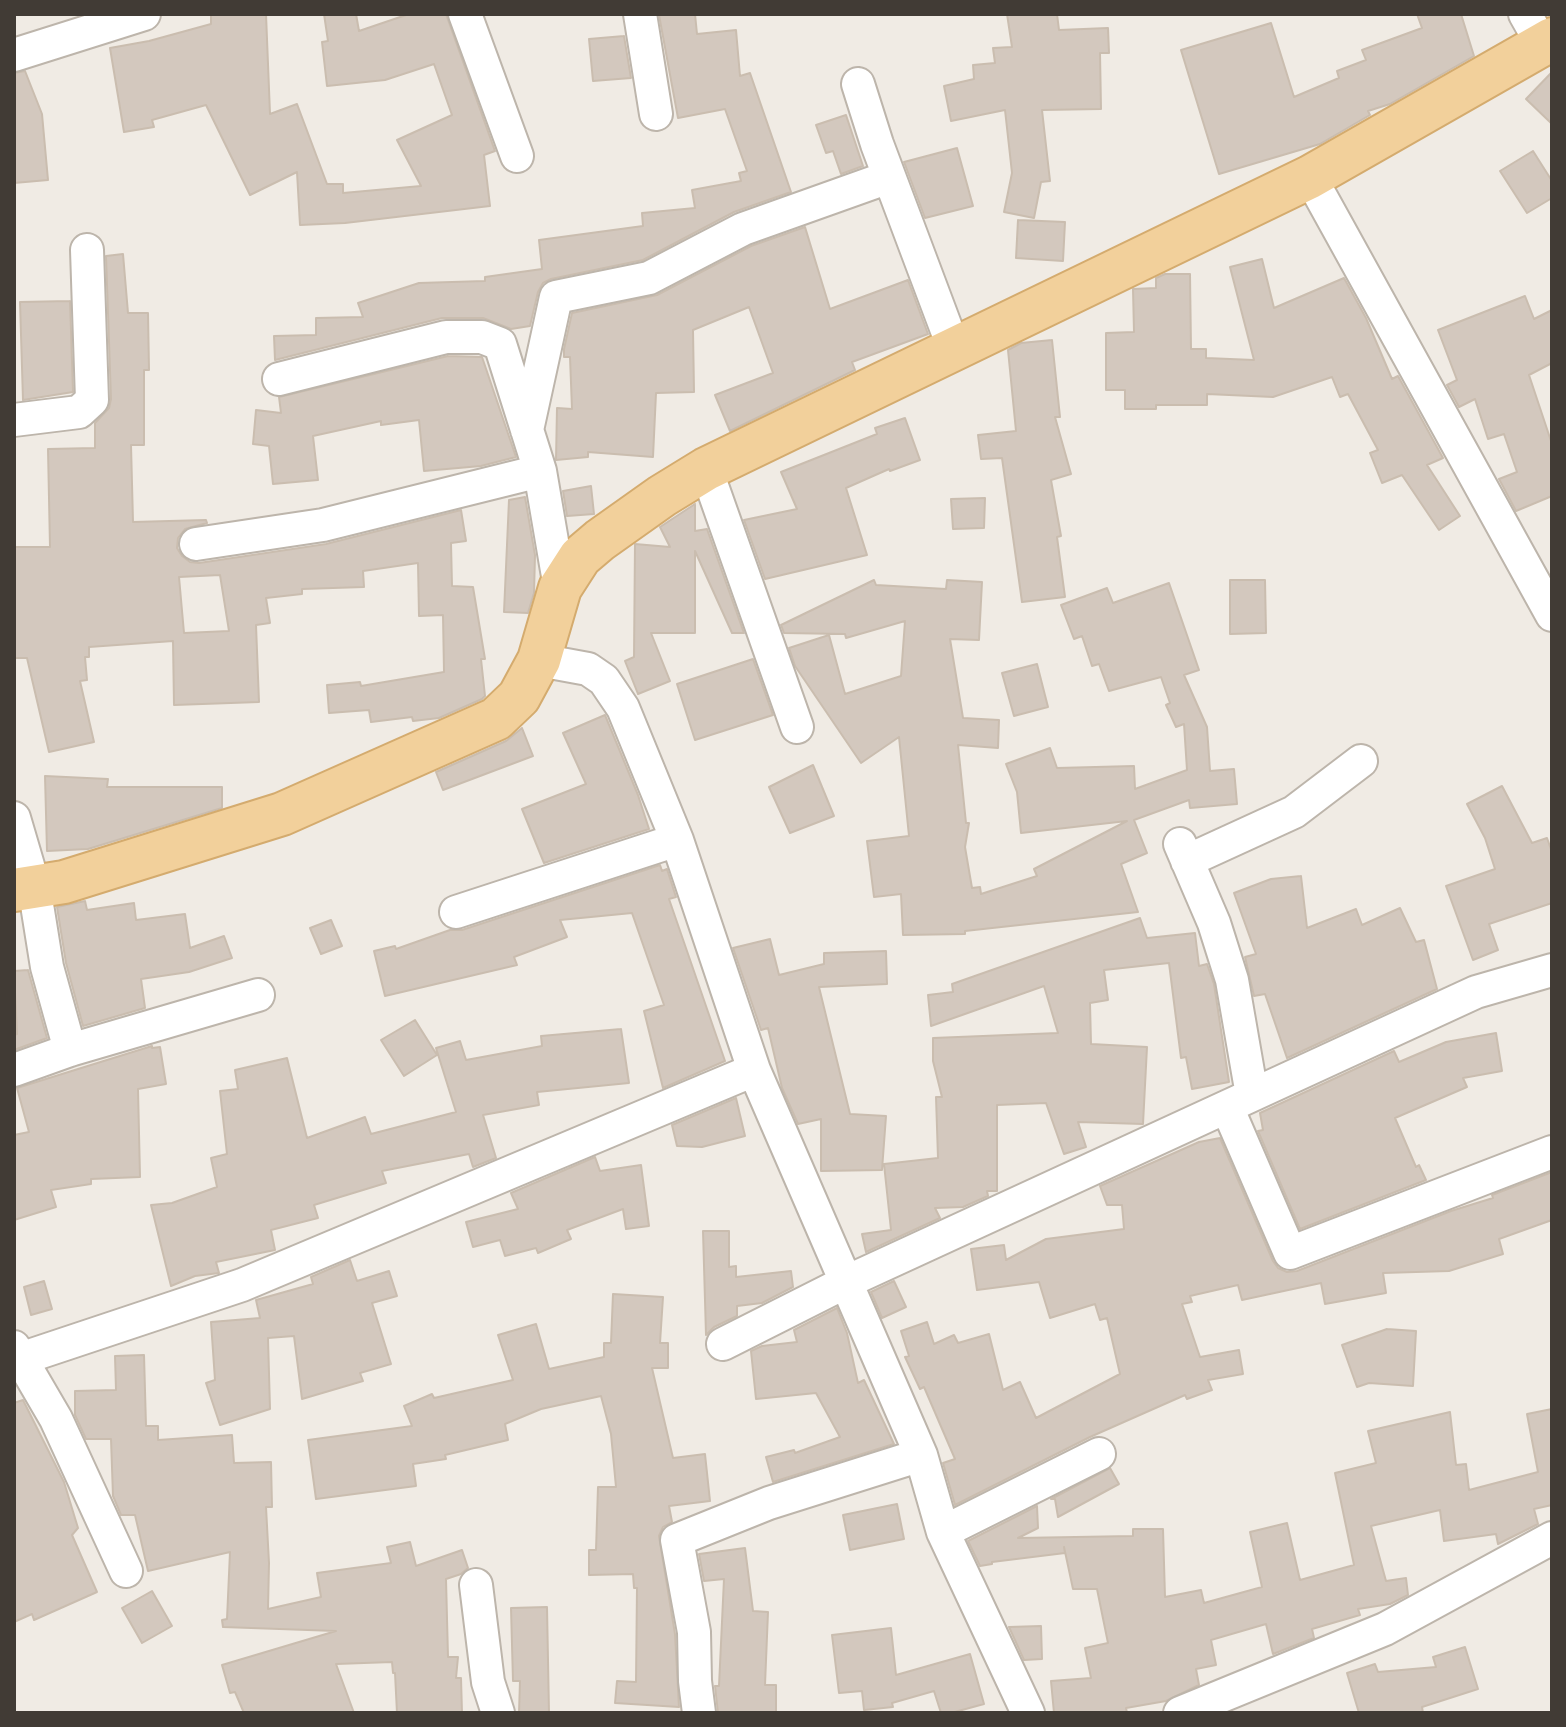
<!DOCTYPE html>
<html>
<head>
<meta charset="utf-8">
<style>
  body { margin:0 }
  #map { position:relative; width:1566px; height:1727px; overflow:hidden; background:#f0ebe4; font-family:"Fira Sans",sans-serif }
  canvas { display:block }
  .frame { position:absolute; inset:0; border:16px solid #413b35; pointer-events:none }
</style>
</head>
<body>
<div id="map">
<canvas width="1566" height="1727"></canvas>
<div class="frame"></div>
</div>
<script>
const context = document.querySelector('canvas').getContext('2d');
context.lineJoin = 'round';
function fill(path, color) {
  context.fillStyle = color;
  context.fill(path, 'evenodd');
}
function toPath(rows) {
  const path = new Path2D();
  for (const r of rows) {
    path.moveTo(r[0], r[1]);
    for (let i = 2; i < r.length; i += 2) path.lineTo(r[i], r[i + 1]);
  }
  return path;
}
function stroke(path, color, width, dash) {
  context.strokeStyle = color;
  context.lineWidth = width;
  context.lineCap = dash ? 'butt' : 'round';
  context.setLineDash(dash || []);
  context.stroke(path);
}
const building = toPath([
  [211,14,266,14,270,114,297,104,327,184,343,184,343,193,421,186,397,140,452,115,434,64,385,80,327,86,322,42,328,41,324,14,356,14,359,31,409,14,446,14,495,151,484,155,490,206,345,223,300,225,297,172,250,195,206,105,152,120,154,127,124,132,110,48,149,41,211,24,211,14],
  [695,14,697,34,736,30,740,76,750,73,791,192,734,212,643,260,551,279,543,283,538,292,530,326,511,329,483,318,442,318,275,360,274,336,316,335,316,318,363,317,358,303,419,283,485,281,485,277,542,269,539,240,643,226,642,213,695,208,692,190,741,181,739,173,747,171,725,109,678,118,659,15,695,14],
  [1007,14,1057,14,1059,30,1108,28,1109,53,1100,53,1101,109,1042,110,1050,181,1041,182,1034,218,1004,212,1012,173,1005,110,951,121,944,86,974,79,973,65,995,63,993,48,1012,47,1007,14],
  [1417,14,1461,14,1474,56,1390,104,1368,111,1370,115,1320,144,1219,174,1181,50,1271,23,1294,97,1339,78,1337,71,1366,60,1362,50,1422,28,1417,14],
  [624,36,631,78,593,81,589,39,624,36],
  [25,71,42,114,48,180,14,183,14,73,25,71],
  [1552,72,1552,124,1526,99,1552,72],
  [846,115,863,166,841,174,833,151,826,153,816,125,846,115],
  [957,148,973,206,925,218,904,162,957,148],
  [1533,151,1552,181,1552,198,1527,213,1500,171,1533,151],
  [1018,220,1065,222,1063,261,1016,258,1018,220],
  [805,227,830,309,908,280,928,334,852,362,855,370,730,431,715,395,773,373,749,307,693,330,694,392,656,393,653,457,588,452,588,457,556,460,557,408,572,409,570,357,564,357,564,349,572,313,657,295,751,246,805,227],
  [123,254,128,313,148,313,149,370,144,370,144,445,131,445,133,522,206,520,207,523,185,529,178,538,177,548,182,556,190,562,199,563,326,544,461,510,466,541,451,543,452,586,473,587,485,659,481,659,485,696,482,699,439,718,413,721,412,717,371,722,369,710,329,713,327,685,360,682,361,686,444,672,443,615,419,616,418,563,363,571,364,587,302,589,302,594,266,598,270,623,256,625,259,702,174,705,173,641,89,647,89,657,85,657,87,680,80,681,94,742,49,752,27,658,14,658,14,547,50,547,48,449,95,448,95,423,109,408,111,399,106,256,123,254],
  [220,575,229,631,184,633,179,577,220,575],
  [1262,259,1274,308,1344,278,1366,318,1392,379,1398,376,1443,458,1427,465,1460,516,1439,530,1402,475,1382,483,1370,453,1378,450,1348,394,1340,397,1332,377,1273,397,1207,394,1207,405,1156,405,1156,409,1125,409,1125,390,1106,390,1106,333,1134,332,1133,289,1156,288,1156,278,1165,274,1190,274,1191,349,1206,349,1206,358,1254,360,1230,267,1262,259],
  [1525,296,1534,319,1552,310,1552,363,1529,375,1552,444,1552,496,1516,511,1499,479,1517,472,1504,434,1488,439,1475,399,1459,407,1447,385,1457,380,1438,330,1525,296],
  [70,301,73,392,23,400,20,302,70,301],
  [1052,340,1060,417,1055,417,1071,474,1051,480,1061,536,1057,537,1065,597,1022,602,1002,458,981,459,978,435,1016,431,1008,350,1021,343,1052,340],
  [448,356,482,357,516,457,481,466,424,471,419,420,381,425,381,421,313,436,318,480,273,484,269,446,253,444,256,410,281,413,279,397,448,356],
  [905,418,920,460,890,471,889,469,846,488,867,555,765,579,744,520,797,509,781,472,877,434,875,428,905,418],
  [591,486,594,514,567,516,563,491,591,486],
  [525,497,535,555,534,593,528,613,504,612,509,500,525,497],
  [985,498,984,528,953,529,951,499,985,498],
  [695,504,695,531,707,529,744,633,732,633,695,551,695,633,651,633,670,681,638,694,625,661,634,657,635,544,670,547,660,527,695,504],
  [874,580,876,585,946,589,947,580,982,582,979,640,950,639,963,718,999,720,998,748,958,745,966,823,969,823,965,847,972,888,980,887,981,894,1037,876,1034,869,1127,821,1021,833,1017,792,1006,764,1050,748,1057,768,1134,766,1135,789,1187,770,1184,724,1176,727,1166,705,1170,703,1161,677,1109,691,1099,664,1092,666,1082,636,1074,639,1061,605,1107,588,1113,603,1169,583,1199,670,1184,675,1207,727,1210,771,1234,769,1237,804,1190,808,1189,800,1134,820,1147,853,1121,864,1138,912,965,931,965,934,903,935,901,894,874,897,867,841,909,836,899,737,861,763,795,666,789,648,829,635,845,694,901,676,905,621,846,638,845,634,784,633,781,625,874,580],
  [1230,580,1265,580,1266,633,1230,634,1230,580],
  [753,659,773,715,695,740,677,684,753,659],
  [1037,664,1048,707,1014,716,1002,673,1037,664],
  [605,715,638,795,649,829,544,863,522,809,586,784,563,733,605,715],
  [522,728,533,756,443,790,436,772,506,741,522,728],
  [813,765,834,816,790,833,769,787,813,765],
  [45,776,108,779,107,787,222,787,222,808,88,849,47,851,45,776],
  [1502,786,1532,843,1547,838,1552,852,1552,903,1489,924,1498,950,1473,960,1446,886,1495,869,1485,838,1467,804,1502,786],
  [660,865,662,871,667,869,676,897,669,899,725,1061,663,1088,644,1011,664,1005,632,913,560,920,567,937,514,957,517,965,385,996,374,951,395,946,396,949,450,930,462,930,660,865],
  [1301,876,1307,928,1356,909,1362,925,1400,908,1416,942,1424,940,1437,989,1287,1058,1265,994,1254,996,1245,957,1256,954,1234,893,1271,879,1301,876],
  [85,901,87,910,134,903,136,920,185,914,190,948,224,936,232,958,189,972,141,979,145,1008,83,1026,66,963,57,907,85,901],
  [1140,918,1147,938,1195,933,1199,966,1207,964,1214,984,1229,1082,1192,1089,1186,1057,1181,1058,1169,963,1104,970,1108,1000,1090,1003,1091,1044,1147,1047,1143,1124,1078,1122,1086,1147,1064,1154,1046,1103,997,1105,997,1191,987,1191,988,1196,963,1207,935,1208,940,1218,866,1252,862,1234,891,1230,884,1164,938,1158,936,1097,942,1097,933,1061,933,1038,1058,1033,1044,986,931,1026,928,995,953,992,952,984,1140,918],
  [331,920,342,946,321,954,310,928,331,920],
  [770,939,779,975,824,964,824,953,886,951,887,984,819,987,850,1114,886,1116,882,1170,821,1171,821,1119,798,1124,782,1088,768,1028,761,1030,733,948,770,939],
  [28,970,47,1038,14,1050,14,1035,17,1034,14,971,28,970],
  [415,1020,437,1055,404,1076,381,1040,415,1020],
  [621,1029,629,1083,537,1092,539,1105,483,1115,496,1158,473,1167,469,1154,382,1171,386,1183,314,1205,318,1218,271,1230,275,1250,216,1262,219,1273,195,1276,171,1286,151,1205,172,1203,217,1187,211,1158,227,1154,220,1091,238,1089,235,1070,287,1058,307,1138,365,1117,371,1134,456,1112,436,1048,460,1041,466,1060,542,1046,541,1036,621,1029],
  [1496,1033,1502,1071,1463,1078,1467,1087,1395,1118,1416,1167,1419,1165,1426,1180,1300,1229,1258,1131,1263,1130,1260,1113,1394,1051,1399,1062,1446,1042,1496,1033],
  [152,1046,152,1048,160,1047,166,1084,138,1089,140,1177,91,1179,91,1184,51,1190,56,1207,14,1220,14,1135,29,1132,17,1088,152,1046],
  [736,1098,745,1136,702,1147,677,1146,672,1125,736,1098],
  [1220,1138,1273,1261,1278,1268,1287,1272,1297,1271,1451,1211,1493,1198,1492,1195,1552,1172,1552,1220,1499,1239,1503,1254,1449,1271,1383,1273,1386,1293,1325,1304,1321,1283,1242,1300,1238,1285,1190,1296,1192,1302,1182,1304,1200,1357,1239,1350,1243,1374,1208,1380,1212,1390,1187,1399,1185,1395,1090,1437,955,1505,943,1463,955,1459,924,1387,920,1389,905,1357,909,1356,901,1331,927,1322,934,1344,954,1335,958,1343,989,1334,1003,1390,1020,1382,1036,1418,1120,1374,1107,1318,1100,1320,1095,1304,1050,1318,1039,1282,977,1290,971,1249,1004,1245,1006,1260,1046,1239,1124,1229,1122,1205,1107,1205,1100,1186,1199,1142,1220,1138],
  [595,1157,600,1171,641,1165,649,1226,626,1229,623,1209,567,1230,571,1239,538,1253,536,1248,505,1256,500,1240,473,1247,466,1222,518,1209,511,1193,595,1157],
  [703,1231,729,1231,729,1267,736,1266,736,1277,791,1271,793,1287,762,1303,737,1306,737,1316,714,1327,706,1335,703,1231],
  [350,1260,357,1281,389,1271,397,1296,372,1303,391,1364,360,1373,363,1381,302,1399,294,1336,268,1338,270,1409,220,1425,206,1383,215,1380,211,1322,260,1318,256,1300,313,1284,311,1277,350,1260],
  [44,1281,52,1309,31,1315,24,1287,44,1281],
  [894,1281,906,1307,882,1318,871,1292,894,1281],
  [613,1294,663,1297,660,1343,668,1343,668,1368,652,1368,673,1458,705,1454,710,1501,669,1506,672,1522,663,1527,659,1536,675,1634,679,1707,615,1703,617,1681,636,1682,637,1588,634,1588,633,1574,589,1575,589,1550,596,1550,598,1487,616,1487,611,1434,601,1396,541,1409,505,1424,508,1440,445,1455,446,1459,413,1464,416,1486,316,1499,308,1440,412,1426,404,1406,432,1394,434,1398,513,1380,498,1335,536,1324,549,1369,604,1357,604,1343,611,1343,613,1294],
  [837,1308,847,1333,858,1383,864,1380,894,1444,773,1482,766,1457,794,1450,795,1453,840,1437,816,1393,756,1399,751,1351,762,1346,797,1342,794,1330,837,1308],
  [1387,1329,1416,1331,1413,1386,1369,1383,1357,1387,1342,1345,1387,1329],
  [144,1355,146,1426,158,1426,158,1440,232,1435,234,1463,271,1462,272,1507,266,1507,269,1563,268,1609,321,1597,317,1573,391,1563,387,1547,410,1542,416,1566,462,1550,468,1568,461,1574,446,1579,448,1657,458,1657,456,1678,461,1678,462,1713,397,1713,395,1673,393,1673,392,1662,336,1664,354,1713,244,1713,235,1692,230,1693,222,1665,336,1631,223,1627,222,1620,227,1619,230,1552,148,1571,135,1515,121,1515,113,1496,111,1439,86,1439,75,1415,75,1391,116,1390,115,1356,144,1355],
  [23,1400,64,1482,78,1528,72,1535,97,1592,34,1620,32,1614,14,1622,14,1403,23,1400],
  [1552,1409,1552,1505,1534,1509,1538,1524,1498,1544,1496,1534,1444,1541,1440,1510,1371,1526,1386,1581,1406,1578,1408,1595,1390,1604,1358,1609,1360,1615,1312,1629,1314,1638,1273,1654,1266,1624,1211,1640,1216,1665,1196,1669,1199,1685,1166,1701,1126,1708,1127,1713,1054,1713,1051,1681,1091,1678,1085,1648,1108,1643,1097,1589,1073,1589,1064,1547,1065,1553,992,1562,992,1564,980,1566,968,1541,1037,1506,1038,1528,1018,1538,1133,1536,1133,1529,1163,1529,1165,1597,1201,1590,1204,1603,1262,1587,1250,1532,1287,1523,1300,1580,1354,1565,1335,1473,1376,1463,1368,1431,1450,1412,1456,1465,1466,1464,1469,1490,1538,1472,1527,1414,1552,1409],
  [1110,1468,1119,1484,1058,1517,1055,1499,1051,1499,1110,1468],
  [897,1504,904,1539,850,1550,843,1515,897,1504],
  [745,1548,753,1611,768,1612,765,1685,776,1685,776,1713,718,1713,715,1686,719,1686,724,1579,704,1581,699,1554,745,1548],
  [152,1591,172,1626,142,1643,122,1608,152,1591],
  [547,1607,549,1713,519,1713,520,1681,513,1681,511,1608,547,1607],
  [1041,1626,1042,1659,1024,1660,1009,1627,1041,1626],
  [891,1628,896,1675,970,1654,984,1704,951,1713,941,1713,934,1691,892,1703,893,1707,864,1710,862,1691,839,1693,832,1635,891,1628],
  [1465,1647,1478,1689,1422,1707,1423,1713,1359,1713,1347,1673,1375,1664,1378,1672,1436,1667,1433,1657,1465,1647]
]);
const minor = toPath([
  [465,14,517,156],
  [640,14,656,114],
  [1525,14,1542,44],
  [14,55,144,14],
  [858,84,877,144,954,349],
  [1310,177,1552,615],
  [279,379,446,337,482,337,500,344,540,471,560,588],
  [14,420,79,412,92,400,87,250],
  [527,430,556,297,649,278,743,229,889,177],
  [706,469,797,727],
  [196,544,323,525,540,471],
  [539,660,588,669,604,680,623,708,677,840,754,1070,921,1455,943,1532,1028,1713],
  [14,818,34,886,47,967,70,1050],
  [1180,844,1214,923,1232,980,1252,1095],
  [1187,861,1294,812,1361,761],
  [456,912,677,840],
  [14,1070,70,1050,258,995],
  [1227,1107,1290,1253,1552,1152],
  [723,1344,844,1283,1476,992,1552,970],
  [14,1347,56,1419,126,1571],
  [14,1361,242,1285,754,1070],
  [943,1532,1099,1454],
  [476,1585,488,1682,498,1713],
  [699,1713,695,1681,694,1632,677,1540,769,1503,921,1455],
  [1180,1713,1385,1629,1552,1538]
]);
const major = toPath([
  [14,890,64,882,282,814,496,719,519,697,539,660,560,588,580,557,600,540,662,496,706,469,1310,177,1552,39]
]);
fill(building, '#d3c8be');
stroke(building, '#cabdaf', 2);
stroke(minor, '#bdb5ab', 36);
stroke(major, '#d4ab6e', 46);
stroke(minor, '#fff', 32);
stroke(major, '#f2d09b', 42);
</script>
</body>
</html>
